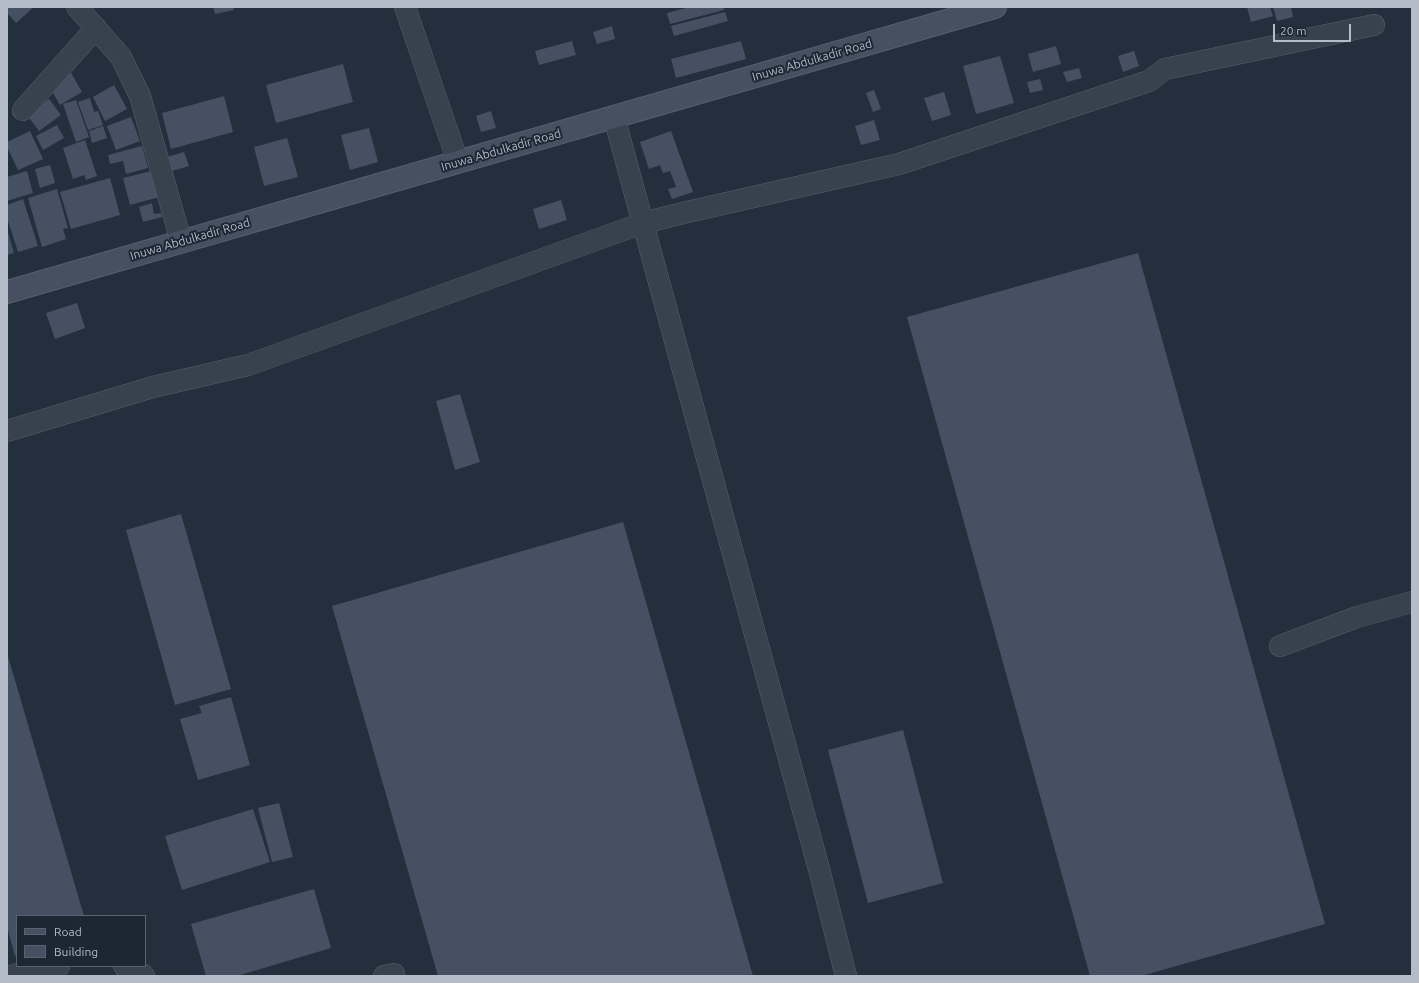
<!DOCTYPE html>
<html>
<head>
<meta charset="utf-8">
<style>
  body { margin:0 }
  #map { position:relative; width:1419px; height:983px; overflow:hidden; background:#242f3e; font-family:Ubuntu,sans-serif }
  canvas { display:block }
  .frame { position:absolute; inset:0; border:8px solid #b4bcc9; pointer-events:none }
  .legend { position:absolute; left:16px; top:915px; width:130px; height:52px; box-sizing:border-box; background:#1d2633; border:1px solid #59626f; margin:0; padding:5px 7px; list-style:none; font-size:12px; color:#b4bcc9 }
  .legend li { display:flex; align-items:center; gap:8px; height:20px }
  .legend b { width:20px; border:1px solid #59626f }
  .scale { position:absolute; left:1273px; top:24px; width:78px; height:18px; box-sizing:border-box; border:2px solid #b4bcc9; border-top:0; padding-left:5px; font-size:12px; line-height:14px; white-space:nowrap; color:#b4bcc9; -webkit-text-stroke:3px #1d2633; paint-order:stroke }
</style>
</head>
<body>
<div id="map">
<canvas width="1419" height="983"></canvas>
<div class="frame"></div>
<ul class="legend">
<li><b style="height:5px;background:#465061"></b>Road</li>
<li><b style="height:11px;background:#455162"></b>Building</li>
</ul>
<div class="scale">20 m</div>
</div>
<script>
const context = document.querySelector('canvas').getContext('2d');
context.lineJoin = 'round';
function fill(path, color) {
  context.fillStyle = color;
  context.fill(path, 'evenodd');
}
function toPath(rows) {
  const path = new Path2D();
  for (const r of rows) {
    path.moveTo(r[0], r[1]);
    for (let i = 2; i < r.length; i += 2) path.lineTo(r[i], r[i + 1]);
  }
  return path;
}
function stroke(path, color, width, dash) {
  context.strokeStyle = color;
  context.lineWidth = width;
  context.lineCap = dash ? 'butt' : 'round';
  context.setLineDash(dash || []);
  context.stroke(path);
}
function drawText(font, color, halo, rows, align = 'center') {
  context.font = font + ' Ubuntu,sans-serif';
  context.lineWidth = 4;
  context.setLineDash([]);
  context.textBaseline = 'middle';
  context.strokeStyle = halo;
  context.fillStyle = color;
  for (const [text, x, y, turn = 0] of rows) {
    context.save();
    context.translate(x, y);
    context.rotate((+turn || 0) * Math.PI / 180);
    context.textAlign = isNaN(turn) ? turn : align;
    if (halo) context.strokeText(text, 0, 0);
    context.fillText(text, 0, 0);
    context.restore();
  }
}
const building = toPath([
  [7,7,34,7,16,23,7,13],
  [213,7,233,7,234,10,215,14],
  [690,7,724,7,724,10,670,24,667,13],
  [1247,7,1270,7,1273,16,1251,22],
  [1273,7,1291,7,1293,17,1277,21],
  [725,12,728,21,674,36,671,26],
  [612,26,615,39,597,44,593,32],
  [572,41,576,55,539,65,535,51],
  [741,41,746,59,676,78,671,59],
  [1056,46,1061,64,1033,72,1028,54],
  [1134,51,1139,66,1123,72,1118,56],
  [1000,56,1014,103,976,114,963,66],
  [343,64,353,102,276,123,266,85],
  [1079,68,1082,78,1067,82,1063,72],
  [70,71,82,92,60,105,48,84],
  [1040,79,1043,90,1030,93,1027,82],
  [114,85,127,109,105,121,93,97],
  [874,90,881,109,873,112,866,93],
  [944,92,951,115,932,121,924,98],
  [224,96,233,132,171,149,162,113],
  [90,98,94,112,98,111,103,125,88,130,78,102],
  [49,99,61,115,39,131,27,115],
  [76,100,89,137,76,142,63,104],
  [491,111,496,128,481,132,476,116],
  [131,117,140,141,116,150,107,126],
  [874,120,880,140,861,145,855,126],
  [57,125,64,138,43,150,36,136],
  [103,126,107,138,92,143,89,131],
  [369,128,378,162,350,170,341,135],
  [30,131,43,159,18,170,7,147,7,142],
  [671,131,693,192,672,199,668,189,676,187,670,171,663,173,660,165,649,169,640,142],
  [287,138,298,177,264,186,254,147],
  [85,140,97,176,86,180,84,175,73,179,63,148],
  [142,146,148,168,126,174,123,161,110,164,108,155],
  [184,152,189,166,172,171,167,157],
  [50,165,55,183,40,188,35,169],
  [156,170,163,196,130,205,123,178],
  [27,171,33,193,7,201,7,177],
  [110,178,120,215,71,229,60,192],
  [57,189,68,228,63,229,66,239,42,247,28,198],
  [23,199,38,246,18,252,7,218,7,205],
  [561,200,567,220,539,229,533,209],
  [152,203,154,214,161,213,162,217,143,222,139,207],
  [7,229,14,253,7,255],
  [1138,253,1325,924,1141,976,1090,976,907,317],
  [77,303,85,328,55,339,46,313],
  [460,394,480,462,455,470,436,401],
  [181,514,231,689,175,705,126,530],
  [623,522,753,976,438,976,332,606],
  [7,653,84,916,17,916,17,956,15,956,7,927],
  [231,697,250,765,198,780,180,719,202,713,199,706],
  [903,730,943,883,868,903,828,750],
  [279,803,293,857,272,862,258,808],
  [253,809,270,862,182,890,165,836],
  [314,889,331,948,237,976,206,976,191,924]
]);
const street = toPath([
  [77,7,121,57,140,96,181,241],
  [405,7,458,162],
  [23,110,96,28],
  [614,117,819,869,846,976],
  [7,431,153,387,248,365,643,223,683,213,899,164,1149,81,1165,69,1374,25],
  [1280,646,1357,617,1412,602],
  [124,966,142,974,144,976],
  [11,976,26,972,59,966],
  [384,976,394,974]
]);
const secondary = toPath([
  [7,292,995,7]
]);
const streetNames = [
  ["Inuwa Abdulkadir Road",812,60,-16],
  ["Inuwa Abdulkadir Road",501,150,-16],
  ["Inuwa Abdulkadir Road",190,239,-16]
];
fill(building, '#455162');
stroke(street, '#565f6c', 22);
stroke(secondary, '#565f6c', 24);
stroke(street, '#38414e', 21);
stroke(secondary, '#465061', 22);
drawText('12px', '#b4bcc9', '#1d2633', streetNames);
</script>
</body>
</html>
